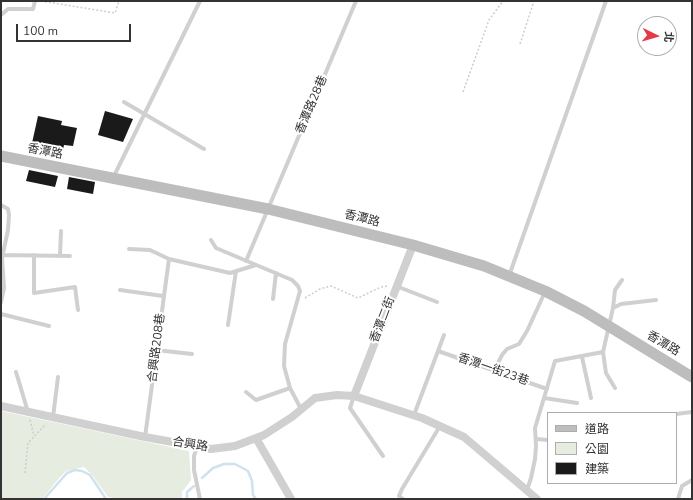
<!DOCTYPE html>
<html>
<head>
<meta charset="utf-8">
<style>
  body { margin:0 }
  #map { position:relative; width:693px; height:500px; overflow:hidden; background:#fff; font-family:"Nunito Sans","Noto Sans TC",sans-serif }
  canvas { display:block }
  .frame { position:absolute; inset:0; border:2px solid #333; pointer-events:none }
  .legend { position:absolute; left:547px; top:412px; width:130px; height:72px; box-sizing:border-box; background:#fff; border:1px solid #adadad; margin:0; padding:5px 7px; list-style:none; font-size:12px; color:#333 }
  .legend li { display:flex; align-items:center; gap:8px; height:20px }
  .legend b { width:20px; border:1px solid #adadad }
  .north { position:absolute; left:637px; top:16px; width:40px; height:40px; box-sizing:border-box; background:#fff; border:1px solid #adadad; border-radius:50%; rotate:95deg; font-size:11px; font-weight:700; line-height:16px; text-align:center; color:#333 }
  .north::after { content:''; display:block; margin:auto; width:14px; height:18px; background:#e63946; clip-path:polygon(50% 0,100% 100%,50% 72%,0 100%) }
  .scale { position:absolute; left:16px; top:24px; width:115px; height:18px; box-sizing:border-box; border:2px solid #333; border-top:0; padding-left:5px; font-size:12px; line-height:14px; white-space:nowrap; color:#333; -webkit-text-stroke:3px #fff; paint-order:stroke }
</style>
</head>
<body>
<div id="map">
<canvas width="693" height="500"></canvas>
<div class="frame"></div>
<ul class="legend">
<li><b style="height:5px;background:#bdbdbd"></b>道路</li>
<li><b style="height:11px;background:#e6ecdf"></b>公園</li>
<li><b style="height:11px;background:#1a1a1a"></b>建築</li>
</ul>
<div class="north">北</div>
<div class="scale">100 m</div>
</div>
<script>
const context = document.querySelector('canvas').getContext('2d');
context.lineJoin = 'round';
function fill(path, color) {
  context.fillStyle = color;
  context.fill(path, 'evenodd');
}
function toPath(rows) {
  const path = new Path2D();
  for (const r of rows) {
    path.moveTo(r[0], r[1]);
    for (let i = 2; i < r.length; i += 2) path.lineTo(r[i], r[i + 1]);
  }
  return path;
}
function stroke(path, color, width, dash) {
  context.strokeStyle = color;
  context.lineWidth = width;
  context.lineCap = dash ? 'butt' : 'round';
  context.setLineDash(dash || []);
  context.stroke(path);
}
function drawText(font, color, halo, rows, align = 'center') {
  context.font = font + ' "Nunito Sans","Noto Sans TC",sans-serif';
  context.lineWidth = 4;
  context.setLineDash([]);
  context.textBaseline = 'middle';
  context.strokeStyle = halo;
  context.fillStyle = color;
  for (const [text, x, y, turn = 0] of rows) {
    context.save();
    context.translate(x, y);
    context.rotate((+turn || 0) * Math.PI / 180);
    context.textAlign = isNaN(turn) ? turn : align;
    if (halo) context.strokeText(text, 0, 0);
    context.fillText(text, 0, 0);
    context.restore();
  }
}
const green = toPath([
  [1,411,189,451,191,480,182,492,182,499,121,499,108,497,93,476,84,467,66,471,60,477,42,499,1,499]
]);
const stream = toPath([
  [202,478,213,468,224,464,235,464,248,471,252,481,253,495,256,499],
  [44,499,67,473,75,470,82,471,90,475,106,499],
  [187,499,187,492,194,486]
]);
const building = toPath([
  [105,111,133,119,123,142,98,135],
  [38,116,62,121,61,125,77,128,73,146,64,145,61,159,30,152],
  [29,170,58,176,55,187,26,181],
  [69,177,95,182,93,194,67,189]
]);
const path = toPath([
  [41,1,115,13,119,1],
  [520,44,534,1],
  [463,92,489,20,503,1],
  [305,298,320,289,331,286,358,298,381,287,389,286],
  [30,420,34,436],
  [25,473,28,443,46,424]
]);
const lane = toPath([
  [1,15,8,9,33,9,35,1],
  [124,102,204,149],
  [113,178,200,1],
  [1,205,8,209,9,215,8,230,2,258,4,288,1,302],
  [211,240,216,248,292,280,298,286,300,291,285,344,284,366,290,388,301,409],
  [129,249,150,250,169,259],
  [3,255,70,256],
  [34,255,34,293,75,287,78,310],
  [60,256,61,231],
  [246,261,356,1],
  [509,276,606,1],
  [396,286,437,302],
  [120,290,163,296],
  [273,299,276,273],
  [613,308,615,290,622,280],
  [1,314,49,326],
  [228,325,236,271],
  [156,350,192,354],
  [438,351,547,389],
  [603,352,606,373,615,388],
  [582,357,591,398],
  [494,371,502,355,507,349,519,344,527,331,545,292],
  [16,372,28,412],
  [246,392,256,400,290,388],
  [354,396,350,408,383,456],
  [544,398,577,403],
  [676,414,692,412],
  [414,415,444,335],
  [53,417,58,377],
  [145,437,169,259,230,273,256,265],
  [536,439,548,440],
  [197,447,194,456,194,470,200,499],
  [527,490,531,478,535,459,536,446,535,428,555,361,603,352,613,308,621,304,656,300],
  [403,499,399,496,402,489,440,426],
  [678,499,682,486,692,480]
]);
const street = toPath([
  [354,396,413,245],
  [1,406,145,437,211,449,235,446,264,435,292,417,315,398,337,395,354,396,422,418,464,437,537,499],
  [256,438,291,499]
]);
const secondary = toPath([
  [1,156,268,209,413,245,484,266,545,291,584,311,692,377]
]);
const streetNames = [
  ["香潭路28巷",312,105,-67],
  ["香潭路",45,152,11],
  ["香潭路",362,219,14],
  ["香潭二街",383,320,-69],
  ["香潭路",663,344,31],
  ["合興路208巷",157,348,-83],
  ["香潭一街23巷",493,370,19],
  ["合興路",190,445,9]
];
fill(green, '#e6ecdf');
stroke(stream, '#cfe2ee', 2.5);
fill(building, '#1a1a1a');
stroke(path, '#cdcdcd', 1.5, [2, 2]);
stroke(lane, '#d0d0d0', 4);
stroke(street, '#d0d0d0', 8);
stroke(secondary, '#bdbdbd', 11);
drawText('12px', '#333', '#fff', streetNames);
</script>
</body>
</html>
